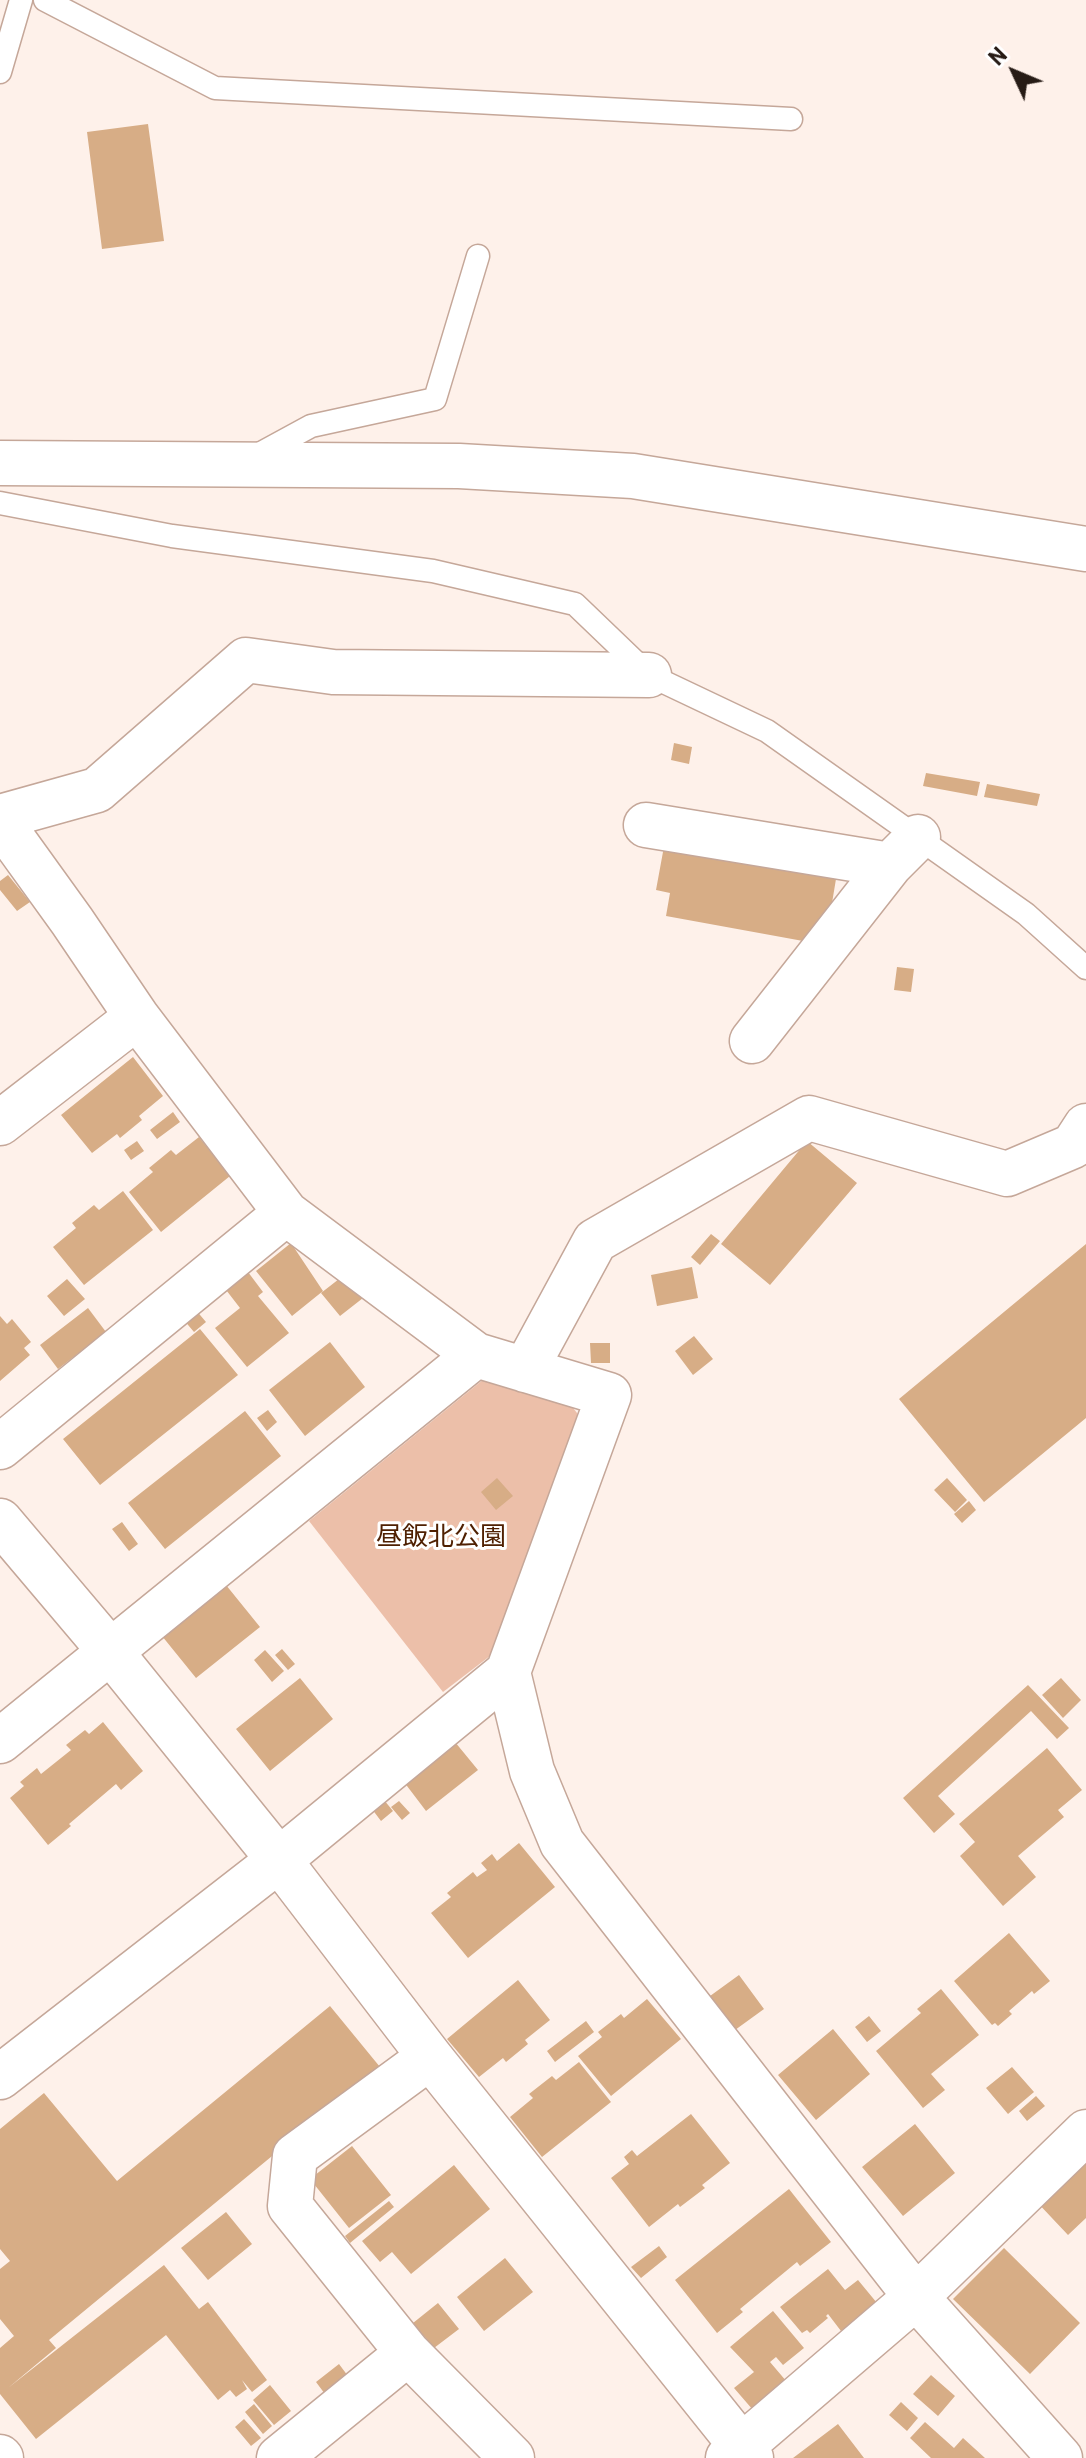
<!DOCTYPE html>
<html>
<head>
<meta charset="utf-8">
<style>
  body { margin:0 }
  #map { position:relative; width:1086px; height:2458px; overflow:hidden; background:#fef1ea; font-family:Barlow,sans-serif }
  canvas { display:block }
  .north { position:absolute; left:974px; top:32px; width:80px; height:80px; -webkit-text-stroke:6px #fff; paint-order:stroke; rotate:314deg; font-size:22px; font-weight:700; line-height:32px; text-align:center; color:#271c16 }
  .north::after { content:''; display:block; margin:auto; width:28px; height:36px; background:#271c16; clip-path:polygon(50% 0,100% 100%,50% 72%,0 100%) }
</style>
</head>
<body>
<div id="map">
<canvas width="1086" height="2458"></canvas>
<div class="north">N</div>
</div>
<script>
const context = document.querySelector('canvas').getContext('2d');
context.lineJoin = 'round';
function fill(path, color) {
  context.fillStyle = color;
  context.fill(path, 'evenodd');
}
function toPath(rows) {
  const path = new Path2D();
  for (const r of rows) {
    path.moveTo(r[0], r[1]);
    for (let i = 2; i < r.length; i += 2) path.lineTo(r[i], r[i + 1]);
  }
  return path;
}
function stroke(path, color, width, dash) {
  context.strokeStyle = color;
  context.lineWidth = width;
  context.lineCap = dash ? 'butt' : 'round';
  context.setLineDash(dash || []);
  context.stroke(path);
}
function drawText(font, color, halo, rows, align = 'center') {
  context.font = font + ' Barlow,"Noto Sans JP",sans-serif';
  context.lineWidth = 6;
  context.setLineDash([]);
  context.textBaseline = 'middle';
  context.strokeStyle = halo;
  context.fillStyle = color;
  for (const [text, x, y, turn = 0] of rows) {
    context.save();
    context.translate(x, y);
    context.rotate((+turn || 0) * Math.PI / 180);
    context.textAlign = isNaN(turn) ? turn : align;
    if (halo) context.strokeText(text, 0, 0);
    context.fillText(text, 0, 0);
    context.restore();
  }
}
const green = toPath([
  [484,1379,567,1400,577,1413,582,1424,503,1646,443,1692,309,1521]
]);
const building = toPath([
  [148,124,164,241,102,249,87,132],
  [674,743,692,747,689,764,671,760],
  [926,773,980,782,977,796,923,786],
  [987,784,1040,794,1037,806,984,797],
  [665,841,838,867,825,945,666,916,670,893,656,890],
  [8,875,30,902,17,911,0,890,0,881],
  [897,967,914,969,911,992,894,990],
  [133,1057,163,1096,139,1116,142,1120,120,1138,117,1134,92,1153,61,1115],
  [173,1112,180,1122,157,1139,150,1130],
  [199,1137,230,1176,161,1232,129,1192,153,1172,149,1168,171,1150,176,1155],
  [137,1141,144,1151,131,1160,124,1150],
  [807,1141,857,1183,770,1285,721,1244],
  [123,1191,153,1230,84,1285,53,1247,76,1228,72,1223,94,1205,99,1210],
  [711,1234,720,1241,700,1265,691,1257],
  [291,1243,323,1291,292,1316,256,1271],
  [1086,1244,1086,1418,984,1502,899,1399],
  [692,1267,698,1298,657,1306,651,1275],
  [245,1268,263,1292,258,1296,289,1333,247,1367,215,1328,240,1308,223,1286],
  [67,1279,85,1299,64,1316,47,1296],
  [339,1279,363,1298,340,1316,321,1293],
  [88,1308,106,1332,58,1369,40,1345],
  [195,1309,206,1322,194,1332,183,1319],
  [0,1316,7,1324,12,1319,31,1342,24,1348,30,1355,0,1381],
  [200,1329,238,1375,100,1485,63,1439],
  [694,1336,713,1359,693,1375,675,1351],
  [330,1342,365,1387,305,1436,269,1390],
  [590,1343,610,1343,610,1363,591,1363],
  [268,1410,277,1422,267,1431,257,1418],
  [245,1411,281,1456,165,1549,128,1503],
  [497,1478,513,1496,496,1510,481,1492],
  [947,1478,967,1500,955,1512,934,1490],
  [969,1501,976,1510,962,1523,954,1514],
  [122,1522,138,1544,129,1551,112,1529],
  [226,1585,260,1627,196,1678,162,1636],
  [282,1649,295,1664,288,1670,275,1655],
  [265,1650,284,1671,272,1682,254,1660],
  [300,1678,333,1719,270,1771,236,1729],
  [1061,1678,1081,1700,1063,1718,1042,1695],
  [1028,1685,1069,1728,1057,1739,1031,1711,938,1796,955,1814,934,1833,903,1798],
  [103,1722,143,1771,121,1790,116,1784,69,1824,71,1826,48,1845,10,1798,24,1786,20,1782,37,1768,41,1774,71,1750,66,1745,85,1730,89,1734],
  [455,1742,478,1770,426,1811,404,1782],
  [1047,1748,1082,1790,1058,1810,1064,1817,1018,1856,1036,1877,1003,1906,960,1856,975,1842,959,1824],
  [384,1800,393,1811,381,1821,372,1809],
  [399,1801,410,1813,402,1820,391,1807],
  [519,1843,555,1887,468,1958,431,1913,451,1897,447,1893,473,1872,477,1877,487,1870,481,1863,492,1854,497,1861],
  [1009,1933,1050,1981,1034,1994,1032,1991,1009,2011,1012,2014,998,2026,995,2023,992,2025,954,1981],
  [739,1975,764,2009,724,2038,699,2004],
  [518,1980,550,2020,525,2040,528,2044,506,2062,503,2058,479,2077,447,2039],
  [941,1989,979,2035,931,2074,945,2090,923,2108,876,2051,921,2013,917,2009],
  [647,1999,681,2039,611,2096,578,2056,602,2037,598,2032,621,2014,624,2018],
  [330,2006,380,2067,49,2340,56,2348,8,2388,164,2265,199,2309,208,2302,267,2380,252,2392,242,2380,247,2389,236,2397,230,2390,218,2400,166,2335,36,2439,0,2394,0,2348,14,2336,0,2319,0,2269,10,2261,0,2249,0,2129,44,2093,117,2181],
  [869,2016,881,2031,867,2042,855,2027],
  [586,2021,594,2032,555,2062,547,2051],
  [833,2029,870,2074,816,2120,778,2075],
  [579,2062,611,2102,542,2157,510,2117,533,2098,529,2094,552,2076,556,2080],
  [1012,2067,1034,2092,1008,2114,986,2088],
  [1036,2096,1045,2106,1027,2121,1019,2111],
  [691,2114,730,2163,702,2185,705,2188,680,2207,678,2204,649,2227,611,2178,629,2164,624,2157,632,2150,637,2156],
  [915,2124,955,2173,903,2216,862,2167],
  [352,2146,391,2195,349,2228,310,2179],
  [1086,2161,1086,2218,1068,2235,1035,2200],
  [454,2165,490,2209,411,2274,392,2252,380,2262,362,2241],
  [789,2189,831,2242,800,2266,797,2262,740,2309,743,2312,717,2333,675,2280],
  [389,2201,394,2207,350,2243,345,2236],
  [226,2212,252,2244,208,2280,181,2248],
  [659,2246,667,2257,641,2278,631,2267],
  [1004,2248,1080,2323,1030,2374,953,2299],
  [505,2258,533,2292,484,2331,457,2297],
  [828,2269,845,2290,858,2280,877,2303,841,2331,828,2314,826,2316,828,2318,810,2333,807,2330,802,2333,780,2307],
  [438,2303,459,2329,434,2348,413,2323],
  [773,2311,804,2348,783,2365,776,2357,770,2362,787,2382,753,2410,734,2388,754,2372,730,2347],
  [339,2364,348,2376,325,2394,316,2382],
  [931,2375,955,2396,938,2416,913,2394],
  [270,2385,291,2411,274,2425,253,2400],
  [901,2402,918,2418,907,2431,889,2415],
  [254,2404,272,2426,263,2434,245,2412],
  [244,2419,261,2438,251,2446,235,2427],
  [925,2422,954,2448,963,2438,985,2458,931,2458,910,2438],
  [838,2424,864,2458,793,2458]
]);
const service = toPath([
  [45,0,215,88,791,119],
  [0,72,21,0],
  [254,457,311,426,435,399,478,256],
  [0,503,172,536,433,571,575,604,649,675,767,731,1026,914,1086,968]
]);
const minor = toPath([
  [0,463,459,466,633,476,1086,549],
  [0,817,97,790,246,660,333,672,649,675],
  [0,821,72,921,137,1017,286,1213,476,1355,609,1395,508,1672,279,1860,0,2077],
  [646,825,890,865,918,837],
  [752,1041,890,865],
  [0,1123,137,1017],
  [525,1370,595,1241,809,1118,1007,1174,1073,1146,1086,1126],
  [0,1447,286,1213],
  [0,1521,110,1651,279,1860,430,2057,751,2458],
  [508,1672,532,1771,562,1843,916,2297,728,2458],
  [0,1741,476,1355],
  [430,2057,295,2156,290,2206,408,2353,512,2458],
  [279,2458,408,2353],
  [1060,2458,916,2297,1086,2132]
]);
const secondary = toPath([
  [0,2457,1,2458]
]);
const parkNames = [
  ["昼飯北公園",441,1536]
];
fill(green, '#ecbfa9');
fill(building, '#d7ad86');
stroke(service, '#c5a799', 25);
stroke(minor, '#c5a799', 47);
stroke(secondary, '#c5a799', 47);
stroke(service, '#fff', 22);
stroke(minor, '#fff', 44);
stroke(secondary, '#fff', 44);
drawText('26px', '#4f2002', '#fff', parkNames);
</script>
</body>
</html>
